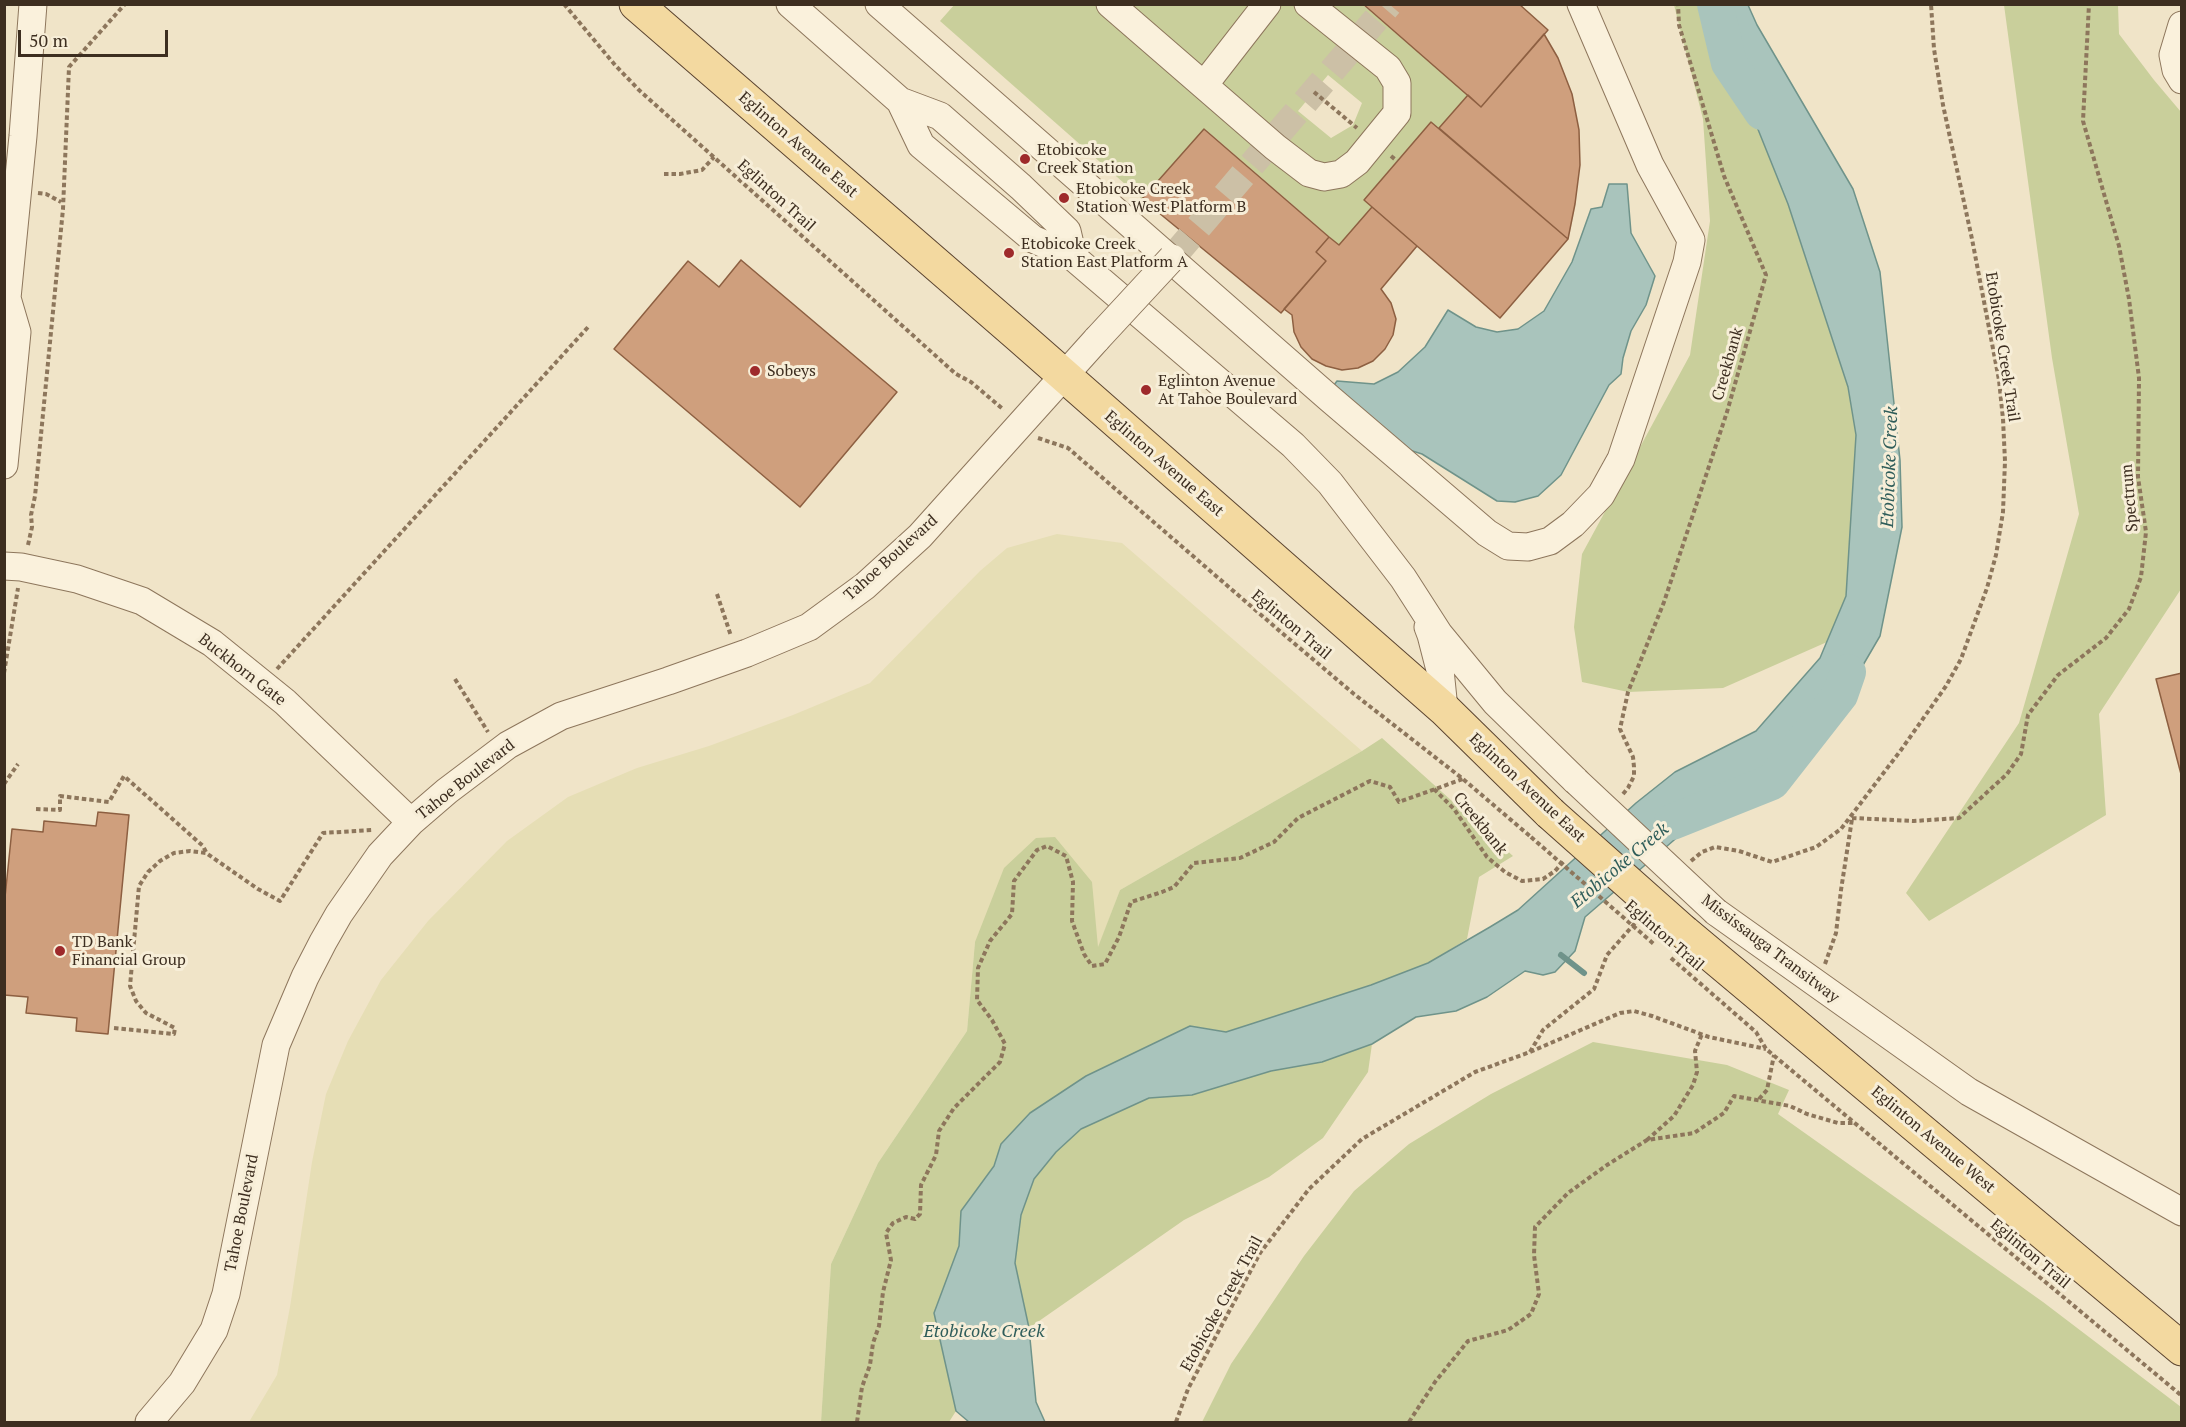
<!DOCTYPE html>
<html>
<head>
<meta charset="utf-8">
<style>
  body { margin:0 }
  #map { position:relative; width:2186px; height:1427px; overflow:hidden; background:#f0e4c8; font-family:"PT Serif",serif }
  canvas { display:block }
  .frame { position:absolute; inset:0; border:6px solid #3d2e20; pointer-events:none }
  .scale { position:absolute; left:18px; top:30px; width:150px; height:27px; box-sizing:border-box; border:3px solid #3d2e20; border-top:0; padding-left:8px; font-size:18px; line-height:21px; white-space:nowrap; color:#3d2e20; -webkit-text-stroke:4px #f7eed8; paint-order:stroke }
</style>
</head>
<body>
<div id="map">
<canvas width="2186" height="1427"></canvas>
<div class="frame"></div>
<div class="scale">50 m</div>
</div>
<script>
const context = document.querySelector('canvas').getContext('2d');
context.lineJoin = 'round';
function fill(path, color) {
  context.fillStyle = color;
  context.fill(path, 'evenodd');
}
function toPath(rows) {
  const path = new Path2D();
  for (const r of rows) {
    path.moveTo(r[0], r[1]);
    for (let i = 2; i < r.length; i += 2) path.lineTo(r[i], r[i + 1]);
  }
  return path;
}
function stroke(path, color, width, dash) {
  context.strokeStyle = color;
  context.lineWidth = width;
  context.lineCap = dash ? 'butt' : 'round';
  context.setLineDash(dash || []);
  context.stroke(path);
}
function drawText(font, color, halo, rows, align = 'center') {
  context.font = font + ' "PT Serif",serif';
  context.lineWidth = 6;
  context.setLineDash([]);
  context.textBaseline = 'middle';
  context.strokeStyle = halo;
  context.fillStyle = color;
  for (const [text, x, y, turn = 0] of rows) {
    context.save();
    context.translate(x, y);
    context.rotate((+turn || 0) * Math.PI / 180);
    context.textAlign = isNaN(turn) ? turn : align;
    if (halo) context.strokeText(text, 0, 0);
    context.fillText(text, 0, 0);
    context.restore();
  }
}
const farmland = toPath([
  [1057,534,1122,543,1362,751,1120,890,1098,949,975,942,967,1031,878,1163,831,1264,821,1422,249,1422,277,1375,290,1307,312,1162,326,1094,348,1041,381,980,428,921,507,841,568,797,637,768,709,746,793,715,870,683,980,571,1007,548]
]);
const green = toPath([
  [955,4,1363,5,1468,95,1439,128,1431,122,1397,161,1364,200,1372,207,1339,245,1205,129,1142,199,940,21],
  [1328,75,1362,103,1353,125,1331,138,1298,111],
  [1674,5,1708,5,1788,204,1848,387,1856,435,1846,596,1827,642,1723,688,1628,692,1582,682,1574,627,1582,554,1690,355,1710,221,1703,119],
  [2004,5,2118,5,2119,34,2154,80,2181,112,2181,589,2099,714,2106,815,1929,921,1906,893,2019,723,2079,514,2052,358],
  [1382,738,1513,856,1479,877,1467,939,1429,963,1371,985,1251,1024,1226,1032,1190,1026,1001,1144,994,1166,961,1211,959,1246,934,1313,956,1411,949,1422,821,1422,831,1264,878,1163,967,1031,975,942,1004,868,1036,838,1055,837,1092,882,1098,947,1120,890,1362,751],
  [1593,1042,1727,1065,1789,1090,1778,1114,2043,1302,2181,1407,2181,1422,1202,1422,1231,1364,1304,1256,1354,1191,1409,1144,1491,1094],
  [1372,1044,1368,1072,1323,1138,1269,1177,1184,1220,1029,1328,1015,1263,1021,1215,1034,1179,1056,1152,1082,1128,1149,1098,1192,1095,1271,1071,1322,1062]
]);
const water = toPath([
  [1708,5,1748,5,1757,25,1853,189,1880,272,1900,460,1902,527,1880,636,1845,696,1766,770,1710,809,1585,917,1575,951,1555,972,1543,975,1525,971,1487,997,1456,1011,1416,1017,1372,1044,1322,1062,1271,1071,1192,1095,1149,1098,1081,1129,1056,1152,1034,1179,1021,1215,1015,1263,1029,1328,1036,1402,1045,1422,969,1422,956,1411,934,1313,959,1246,961,1211,994,1166,1001,1144,1030,1113,1086,1076,1190,1026,1226,1032,1251,1024,1371,985,1428,963,1490,927,1518,910,1636,803,1675,772,1756,731,1820,658,1846,596,1856,435,1848,387,1788,204,1708,5],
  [1609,184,1627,184,1631,233,1655,276,1646,305,1631,331,1623,358,1621,374,1609,385,1561,475,1538,496,1515,502,1497,501,1422,454,1403,448,1323,400,1337,381,1374,384,1398,372,1425,347,1448,310,1476,327,1497,332,1518,329,1544,311,1572,262,1591,209,1602,207,1609,184]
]);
const stream = toPath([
  [1561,955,1584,973]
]);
const river = toPath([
  [1715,4,1729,63,1762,112],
  [1672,822,1772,782,1840,695,1848,672]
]);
const building = toPath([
  [1363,4,1519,4,1548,30,1481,107,1363,4],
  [1544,34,1558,58,1572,94,1579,130,1580,165,1575,204,1568,239,1439,128,1468,95,1481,107,1544,34],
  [1431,122,1568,239,1500,318,1364,200,1431,122],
  [1204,129,1329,237,1316,252,1326,261,1281,313,1142,199,1204,129],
  [1372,207,1417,246,1381,289,1391,303,1396,319,1393,335,1385,349,1373,361,1358,368,1342,370,1326,366,1312,359,1301,347,1294,332,1292,315,1284,309,1326,261,1316,252,1329,237,1339,245,1372,207],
  [741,260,897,392,800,507,614,349,688,261,719,287,741,260],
  [2182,673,2182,778,2156,679,2182,673],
  [98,812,129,815,108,1034,76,1031,77,1018,26,1013,28,997,4,995,4,907,12,829,43,832,44,821,96,826,98,812]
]);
const minorTunnel = toPath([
  [1172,258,1389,4]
]);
const path = toPath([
  [564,4,615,65,639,90,956,374,971,382,1004,410],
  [1314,92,1357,128],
  [1391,156,1397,161],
  [664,174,680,174,702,170,714,157],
  [38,193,46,194,61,202],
  [1038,438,1068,448,1282,633,1354,694,1463,779,1531,837],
  [28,545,32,527,31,515,35,496,63,209,69,67,125,4],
  [717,594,731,636],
  [277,669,589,326],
  [4,673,18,588],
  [455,679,488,732],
  [4,784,18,764],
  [1434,789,1454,809,1487,857,1505,872,1522,881,1543,879,1555,871,1565,860],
  [1623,794,1628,788,1634,776,1634,767,1633,757,1620,729,1628,692,1664,602,1727,412,1766,275,1724,176,1679,25,1678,4],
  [36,809,60,810,60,796,109,802,124,776,203,846,206,852],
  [1852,818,1914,821,1959,818,2007,774,2021,754,2028,715,2058,675,2106,638,2129,609,2141,577,2146,532,2138,477,2139,378,2129,299,2119,246,2083,121,2089,4],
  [1691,861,1702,852,1715,847,1739,851,1772,862,1816,847,1841,829,1901,750,1946,686,1961,659,1987,588,1996,555,2003,512,2005,461,2003,419,1999,380,1972,239,1943,105,1934,49,1931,4],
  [1671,958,1756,1032,1766,1049,2182,1396],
  [1825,964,1836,933,1841,890,1852,819],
  [114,1028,174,1034,175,1028,146,1013,136,1001,130,986,139,886,148,872,160,861,174,853,190,851,206,853,258,889,280,901,323,833,372,830],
  [1530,1052,1543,1030,1594,989,1607,955,1636,922],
  [1759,1099,1767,1090,1774,1055],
  [1647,1140,1674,1116,1693,1085,1697,1072,1695,1051,1702,1034],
  [857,1422,862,1387,870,1365,873,1343,879,1326,883,1292,891,1260,886,1233,893,1223,906,1217,915,1219,920,1214,921,1185,936,1155,939,1131,954,1108,1000,1062,1005,1044,992,1020,977,1000,978,968,990,941,1012,914,1014,881,1037,850,1047,846,1066,856,1073,882,1072,921,1084,954,1092,966,1105,964,1119,937,1131,902,1162,892,1174,887,1194,863,1240,858,1274,842,1298,818,1370,781,1390,787,1399,802,1463,779],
  [1176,1422,1188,1389,1260,1253,1309,1189,1362,1139,1475,1072,1530,1052,1620,1013,1634,1011,1652,1016,1709,1037,1766,1049],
  [1409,1422,1435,1382,1468,1341,1508,1330,1531,1314,1539,1294,1534,1255,1535,1227,1568,1193,1607,1165,1647,1140,1694,1133,1724,1113,1734,1096,1790,1106,1807,1114,1838,1123,1854,1123]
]);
const minor = toPath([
  [790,4,900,101,940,116,1021,187,1067,231,1073,257],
  [879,4,1329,398,1487,533,1508,546,1528,547,1550,541,1573,524,1601,495,1621,459,1687,262,1691,240,1650,165,1581,4],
  [1110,4,1275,147,1309,173,1324,177,1341,174,1357,162,1397,113,1397,83,1388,68,1308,4],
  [2182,25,2173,55,2176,70,2182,80],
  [1204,85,1267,4],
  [900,101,921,145,1033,239,1073,257,1293,445,1330,483,1403,578,1439,634,1495,702,1576,781],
  [4,303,7,298,23,136,33,4],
  [4,465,17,332,7,298],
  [4,566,21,567,77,579,142,601,212,643,285,702,411,822],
  [1428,627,1431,635,1440,670,1444,709],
  [1716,912,1969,1092,2182,1212],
  [149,1422,182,1383,214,1330,226,1294,276,1045,305,977,323,942,339,914,380,855,411,822,447,791,508,745,561,716,668,681,747,653,809,627,865,586,920,536,1097,339]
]);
const major = toPath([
  [636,4,1018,335,1444,709,1550,813],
  [1684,932,2182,1349]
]);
const pathBridge = toPath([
  [1531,837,1655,945]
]);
const minorBridge = toPath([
  [1097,339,1172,258],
  [1576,781,1716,912]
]);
const majorBridge = toPath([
  [1550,813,1684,932]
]);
const markers = [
  [1025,159,6,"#9e2a2b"],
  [1064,198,6,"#9e2a2b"],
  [1009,253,6,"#9e2a2b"],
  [755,371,6,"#9e2a2b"],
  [1146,390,6,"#9e2a2b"],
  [60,951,6,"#9e2a2b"]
];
const streetNames = [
  ["Eglinton Avenue East",798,145,41],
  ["Eglinton Trail",776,196,42],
  ["Etobicoke Creek Trail",2002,347,81],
  ["Creekbank",1728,364,-74],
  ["Eglinton Avenue East",1164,464,41],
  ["Spectrum",2130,498,-95],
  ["Tahoe Boulevard",891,558,-42],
  ["Eglinton Trail",1291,625,40],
  ["Buckhorn Gate",242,670,38],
  ["Tahoe Boulevard",466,780,-38],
  ["Eglinton Avenue East",1527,788,43],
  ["Creekbank",1480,824,51],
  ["Eglinton Trail",1664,936,41],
  ["Mississauga Transitway",1770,949,37],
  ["Eglinton Avenue West",1933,1140,40],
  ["Tahoe Boulevard",242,1213,-79],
  ["Eglinton Trail",2030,1254,40],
  ["Etobicoke Creek Trail",1222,1304,-61]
];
const poiNames = [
  ["Etobicoke",1037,150],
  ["Creek Station",1037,168],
  ["Etobicoke Creek",1076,189],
  ["Station West Platform B",1076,207],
  ["Etobicoke Creek",1021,244],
  ["Station East Platform A",1021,262],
  ["Sobeys",767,371],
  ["Eglinton Avenue",1158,381],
  ["At Tahoe Boulevard",1158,399],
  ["TD Bank",72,942],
  ["Financial Group",72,960]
];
const waterNames = [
  ["Etobicoke Creek",1890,467,-88],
  ["Etobicoke Creek",1620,866,-40],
  ["Etobicoke Creek",984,1332]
];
fill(farmland, '#e6deb5');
fill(green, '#c9cf9b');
fill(water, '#a9c4bc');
stroke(water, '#6f938a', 1.5);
stroke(stream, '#6f938a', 6);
stroke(river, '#a9c4bc', 36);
fill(building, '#cf9f7d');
stroke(building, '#8d5f41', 1.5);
stroke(minorTunnel, '#ccc0a6', 27, [27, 14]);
stroke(minor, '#8d765c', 29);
stroke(major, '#5b4430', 35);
stroke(path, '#8d765c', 4, [4.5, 3]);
stroke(minor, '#faf1dc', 27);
stroke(major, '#f3d9a0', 33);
stroke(minorBridge, '#8d765c', 29, []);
stroke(majorBridge, '#5b4430', 35, []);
stroke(pathBridge, '#8d765c', 4, [4.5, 3]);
stroke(minorBridge, '#faf1dc', 27);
stroke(majorBridge, '#f3d9a0', 33);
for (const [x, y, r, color] of markers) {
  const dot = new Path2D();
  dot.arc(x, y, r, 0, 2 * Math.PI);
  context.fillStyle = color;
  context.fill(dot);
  stroke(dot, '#f7eed8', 2);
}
drawText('16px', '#3d2e20', '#f7eed8', streetNames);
drawText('16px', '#3d2e20', '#f7eed8', poiNames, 'left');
drawText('italic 18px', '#2f5d5a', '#f7eed8', waterNames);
</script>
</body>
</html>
